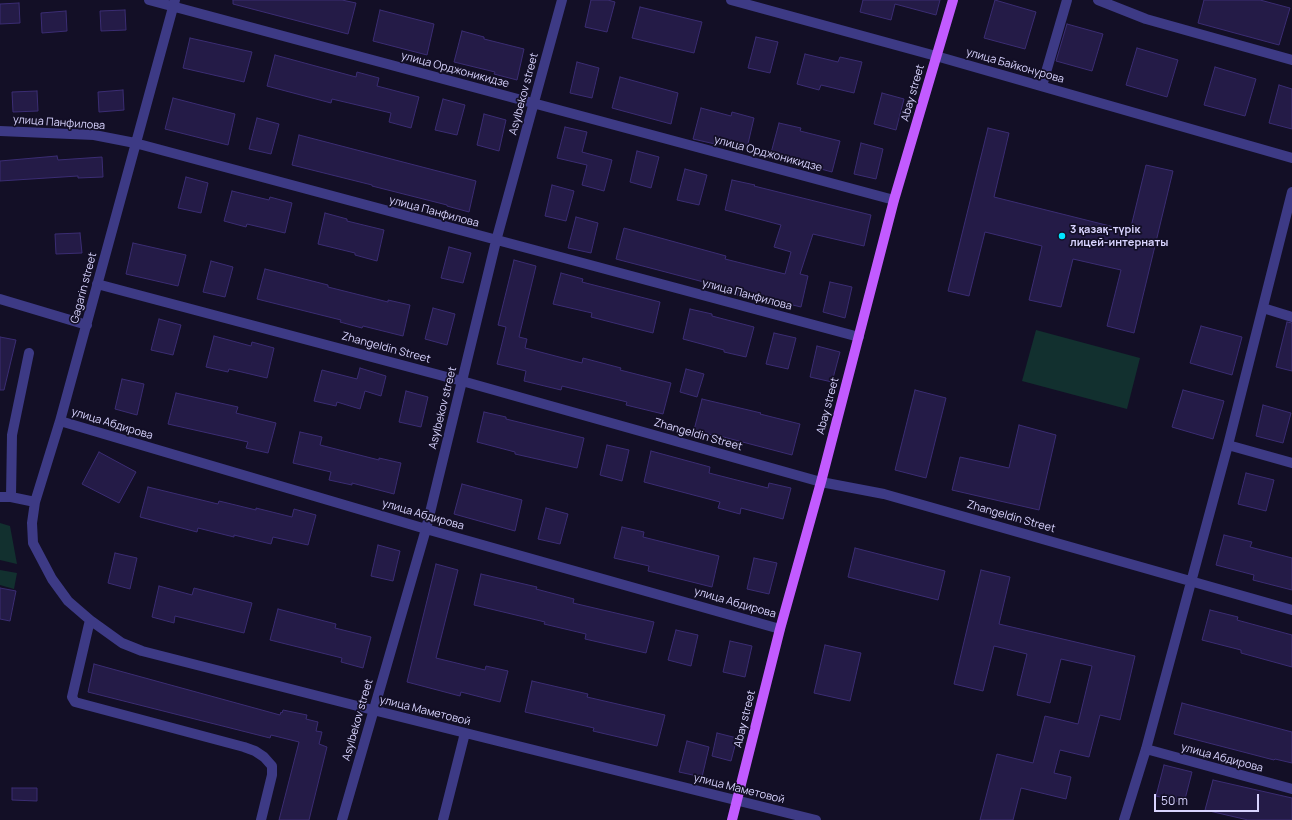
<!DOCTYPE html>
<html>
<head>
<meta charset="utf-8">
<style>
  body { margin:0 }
  #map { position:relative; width:1292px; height:820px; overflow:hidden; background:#130f26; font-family:Manrope,sans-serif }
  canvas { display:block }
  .scale { position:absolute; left:1154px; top:794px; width:105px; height:18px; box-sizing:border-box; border:2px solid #d9d4ff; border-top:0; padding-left:5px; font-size:12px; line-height:14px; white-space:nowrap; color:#d9d4ff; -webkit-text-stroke:3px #130f26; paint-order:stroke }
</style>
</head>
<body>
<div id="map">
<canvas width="1292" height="820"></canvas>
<div class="scale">50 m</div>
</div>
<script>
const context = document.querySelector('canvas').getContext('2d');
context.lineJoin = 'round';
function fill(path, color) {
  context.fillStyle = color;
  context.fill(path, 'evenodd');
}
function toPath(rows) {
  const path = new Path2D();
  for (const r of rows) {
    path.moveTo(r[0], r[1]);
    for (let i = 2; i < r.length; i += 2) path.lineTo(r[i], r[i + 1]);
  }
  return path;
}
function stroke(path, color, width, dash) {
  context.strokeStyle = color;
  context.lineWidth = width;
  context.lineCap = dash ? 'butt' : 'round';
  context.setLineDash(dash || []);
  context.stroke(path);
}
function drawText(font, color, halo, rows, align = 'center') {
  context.font = font + ' Manrope,sans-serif';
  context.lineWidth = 3.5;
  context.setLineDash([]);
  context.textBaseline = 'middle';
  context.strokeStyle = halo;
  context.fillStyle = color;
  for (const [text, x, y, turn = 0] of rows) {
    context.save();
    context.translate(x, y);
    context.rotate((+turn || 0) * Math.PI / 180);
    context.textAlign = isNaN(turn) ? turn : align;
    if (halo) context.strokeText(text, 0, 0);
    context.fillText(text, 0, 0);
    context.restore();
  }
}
const green = toPath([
  [1036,330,1140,358,1127,409,1022,381],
  [0,523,10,526,17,564,0,560],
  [0,570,17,573,14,589,0,585]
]);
const building = toPath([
  [233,0,342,0,356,3,348,34,233,4,233,0],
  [591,0,608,0,615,2,607,32,585,27,591,0],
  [863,0,940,0,936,15,895,4,891,20,860,12,863,0],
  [995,0,1036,12,1025,49,984,38,995,0],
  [1204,0,1260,0,1290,8,1279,45,1198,23,1204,0],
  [19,3,20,23,0,24,0,4,19,3],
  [640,7,702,22,694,53,632,38,640,7],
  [125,10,126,30,101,31,100,11,125,10],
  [380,10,434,24,427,55,373,41,380,10],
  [66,11,67,31,42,33,41,13,66,11],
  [1067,24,1103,34,1092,71,1056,61,1067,24],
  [462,31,484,37,484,39,524,49,517,80,494,74,495,72,454,62,462,31],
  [756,37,778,42,770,73,748,68,756,37],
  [190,38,252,52,244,82,183,68,190,38],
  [1137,48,1178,60,1167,97,1126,85,1137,48],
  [805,54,838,62,840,57,862,62,854,93,821,85,819,90,797,84,805,54],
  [275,55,356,77,357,72,379,78,377,86,419,97,411,128,389,122,391,113,332,99,331,103,267,86,275,55],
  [577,62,599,68,592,98,570,93,577,62],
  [1215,67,1256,79,1245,116,1204,105,1215,67],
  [620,77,678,93,671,124,612,108,620,77],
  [1279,85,1292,89,1292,129,1269,123,1279,85],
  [123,90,124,110,99,112,98,92,123,90],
  [37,91,38,111,13,112,12,92,37,91],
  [882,93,904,99,896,130,874,124,882,93],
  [173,98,235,114,228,145,165,129,173,98],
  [443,99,465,105,457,135,435,130,443,99],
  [701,108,731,116,732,112,754,118,747,148,716,141,715,144,693,139,701,108],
  [484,114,506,120,499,151,477,145,484,114],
  [257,118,279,124,271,154,249,149,257,118],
  [779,123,801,128,800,131,840,141,832,172,810,166,811,163,771,153,779,123],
  [565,127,587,132,582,152,612,160,604,191,582,185,587,165,557,158,565,127],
  [988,128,1009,133,994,197,1130,231,1146,165,1173,171,1134,333,1107,326,1121,270,1073,259,1061,307,1029,300,1042,246,985,232,969,296,948,291,988,128],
  [299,135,476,181,469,212,447,206,447,205,372,186,372,185,292,165,299,135],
  [861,143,883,149,876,179,854,174,861,143],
  [637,151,659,157,651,188,630,182,637,151],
  [57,156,58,160,102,157,103,177,78,178,78,176,0,181,0,161,57,156],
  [685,169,707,175,699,205,677,200,685,169],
  [186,177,208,183,201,213,178,208,186,177],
  [732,180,755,185,754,186,871,215,864,246,813,234,800,274,808,276,801,307,760,297,759,300,737,295,738,291,616,259,624,228,726,256,725,259,785,274,791,252,774,247,781,225,725,210,732,180],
  [552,185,574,191,566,221,545,216,552,185],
  [232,191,269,200,270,197,292,203,285,233,247,224,246,227,224,221,232,191],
  [325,213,347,219,347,221,384,230,377,261,355,255,355,253,318,244,325,213],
  [576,217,598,223,591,253,568,248,576,217],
  [80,233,82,253,56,254,55,234,80,233],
  [133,243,186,255,178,286,126,274,133,243],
  [449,247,471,253,463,283,441,278,449,247],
  [514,260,536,266,519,337,527,339,525,348,582,363,583,358,621,368,620,370,671,383,663,414,626,405,627,402,562,386,561,390,524,381,526,371,497,364,506,327,498,325,514,260],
  [211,261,233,267,225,297,203,292,211,261],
  [265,269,328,285,328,287,388,302,388,300,410,305,403,336,363,326,362,328,340,322,341,320,257,299,265,269],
  [561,273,583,279,582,282,660,302,653,333,591,317,592,313,553,304,561,273],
  [830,282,852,287,845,318,823,312,830,282],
  [433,308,455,314,447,345,425,339,433,308],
  [690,309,712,314,712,316,754,327,746,357,724,352,724,350,683,339,690,309],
  [159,319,181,325,173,355,151,350,159,319],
  [1287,322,1292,323,1292,371,1276,367,1287,322],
  [1201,326,1242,337,1232,375,1190,363,1201,326],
  [774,333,796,338,788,369,766,364,774,333],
  [214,336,251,346,252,342,274,348,267,378,229,369,228,372,206,367,214,336],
  [0,337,16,340,4,390,0,390,0,337],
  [817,346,840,352,832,382,810,377,817,346],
  [360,368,386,376,381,396,365,391,360,409,337,402,336,406,314,401,322,370,357,379,360,368],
  [686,369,704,374,697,397,680,392,686,369],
  [122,379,144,384,137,415,115,409,122,379],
  [915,390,946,398,926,478,895,470,915,390],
  [1183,390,1224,401,1213,439,1172,427,1183,390],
  [406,391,428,397,421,427,399,422,406,391],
  [176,393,238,407,236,413,276,423,268,453,246,448,248,442,168,424,176,393],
  [702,399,761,413,760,414,800,424,792,455,716,435,716,436,694,430,702,399],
  [1263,405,1291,413,1283,443,1256,436,1263,405],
  [484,412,506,417,506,419,584,438,577,468,515,454,515,452,477,442,484,412],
  [1019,425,1056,435,1039,510,952,490,960,457,1009,468,1019,425],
  [300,432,322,437,320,445,379,460,379,458,401,463,394,494,352,483,352,485,329,480,331,472,293,463,300,432],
  [607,445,629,450,622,481,600,475,607,445],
  [651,451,710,467,709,473,768,488,769,483,791,488,783,519,741,508,740,514,718,508,720,502,644,482,651,451],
  [99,452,136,472,119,503,82,484,99,452],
  [1246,473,1274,480,1266,511,1238,504,1246,473],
  [462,484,522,500,515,531,454,514,462,484],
  [148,487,218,504,219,501,256,510,256,508,292,517,294,509,316,515,308,545,273,537,271,544,234,535,234,537,198,528,197,532,140,517,148,487],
  [546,508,568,514,560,544,538,539,546,508],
  [622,527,644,532,643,537,719,556,712,587,648,571,649,566,614,558,622,527],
  [1224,535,1252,542,1250,547,1292,558,1292,590,1253,580,1254,575,1216,565,1224,535],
  [378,545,400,551,393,581,371,576,378,545],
  [855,548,945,571,938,600,848,577,855,548],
  [115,553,137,558,130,589,108,583,115,553],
  [754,558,777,563,769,594,747,589,754,558],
  [436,564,458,570,436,658,485,670,486,666,508,671,500,702,461,692,460,696,407,682,436,564],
  [981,570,1010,577,999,624,1135,656,1120,720,1100,715,1089,757,1060,750,1054,773,1071,777,1066,799,1021,788,1013,820,980,820,997,754,1033,763,1045,716,1078,724,1092,666,1061,659,1050,703,1017,695,1027,654,994,646,983,691,954,684,981,570],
  [481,574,537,587,536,589,574,599,573,603,654,622,646,653,585,639,586,634,544,624,545,622,474,605,481,574],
  [159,586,192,595,194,588,252,603,244,633,175,616,174,623,152,617,159,586],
  [0,588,16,591,10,621,0,619,0,588],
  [278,609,336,624,335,628,371,637,363,668,341,662,342,658,270,640,278,609],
  [1210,610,1238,617,1237,620,1292,635,1292,667,1241,653,1241,650,1202,640,1210,610],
  [676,630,698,635,691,666,668,660,676,630],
  [730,641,752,646,745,677,723,672,730,641],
  [825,645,861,653,850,701,814,693,825,645],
  [94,664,280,715,281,712,282,713,283,710,307,715,306,719,318,722,316,731,322,732,319,744,327,747,309,820,279,820,299,742,271,735,270,738,88,692,94,664],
  [532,681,588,694,587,697,665,715,657,746,593,731,594,728,525,712,532,681],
  [1182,703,1292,732,1292,763,1275,759,1274,760,1174,734,1182,703],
  [717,733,737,738,731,761,712,756,717,733],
  [687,741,709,747,702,777,679,772,687,741],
  [1164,765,1192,772,1184,803,1156,796,1164,765],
  [1213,780,1292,798,1292,820,1248,820,1205,810,1213,780],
  [12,788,37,788,37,801,12,800,12,788]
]);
const minor = toPath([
  [149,0,894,200],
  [175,0,60,421,35,502,32,523,33,543,52,579,68,601,90,620,122,643,142,651,373,710,816,820],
  [731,0,936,56,1292,158],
  [1098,0,1146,19,1292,60],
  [1042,86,1067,0],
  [0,131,94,135,135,143,859,337],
  [97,284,462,381,821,482,884,494,1292,610],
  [0,299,87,325],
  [1263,308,1292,317],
  [60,421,426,529,780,629],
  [1228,445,1292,463],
  [0,497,11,497,35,502],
  [11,497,12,435,29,353],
  [90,620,72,697,75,702,244,747,255,751,264,757,272,766,272,775,261,820],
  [1146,749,1292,789],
  [342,820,426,529,462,381,496,241,562,0],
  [443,820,465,733],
  [1124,820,1146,749,1228,445,1292,192]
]);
const major = toPath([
  [732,820,780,629,821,482,894,200,953,0]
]);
const markers = [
  [1062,236,4,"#00e5ff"]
];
const streetNames = [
  ["улица Байконурова",1015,66,16],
  ["улица Орджоникидзе",455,70,15],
  ["Abay street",913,93,-74],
  ["Asylbekov street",524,94,-75],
  ["улица Панфилова",59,123,4],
  ["улица Орджоникидзе",768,154,15],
  ["улица Панфилова",434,212,15],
  ["Gagarin street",84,288,-75],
  ["улица Панфилова",747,295,15],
  ["Zhangeldin Street",386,348,15],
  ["Abay street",828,406,-75],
  ["Asylbekov street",443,408,-76],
  ["улица Абдирова",112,424,17],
  ["Zhangeldin Street",698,435,16],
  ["улица Абдирова",423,515,16],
  ["Zhangeldin Street",1011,517,16],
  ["улица Абдирова",735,603,16],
  ["улица Маметовой",425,711,14],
  ["Abay street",745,719,-76],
  ["Asylbekov street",358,720,-74],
  ["улица Абдирова",1222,758,15],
  ["улица Маметовой",739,789,14]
];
const poiNames = [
  ["3 қазақ-түрік",1070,230],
  ["лицей-интернаты",1070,243]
];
fill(green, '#12302f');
fill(building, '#241b47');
stroke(building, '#3b2d73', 1);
stroke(minor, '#3d3a85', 10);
stroke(major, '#c25bff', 10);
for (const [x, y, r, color] of markers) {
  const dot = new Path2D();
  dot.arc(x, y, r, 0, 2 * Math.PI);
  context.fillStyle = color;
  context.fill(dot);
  stroke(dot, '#130f26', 1.5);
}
drawText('11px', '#d9d4ff', '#130f26', streetNames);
drawText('bold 11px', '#d9d4ff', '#130f26', poiNames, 'left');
</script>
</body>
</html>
